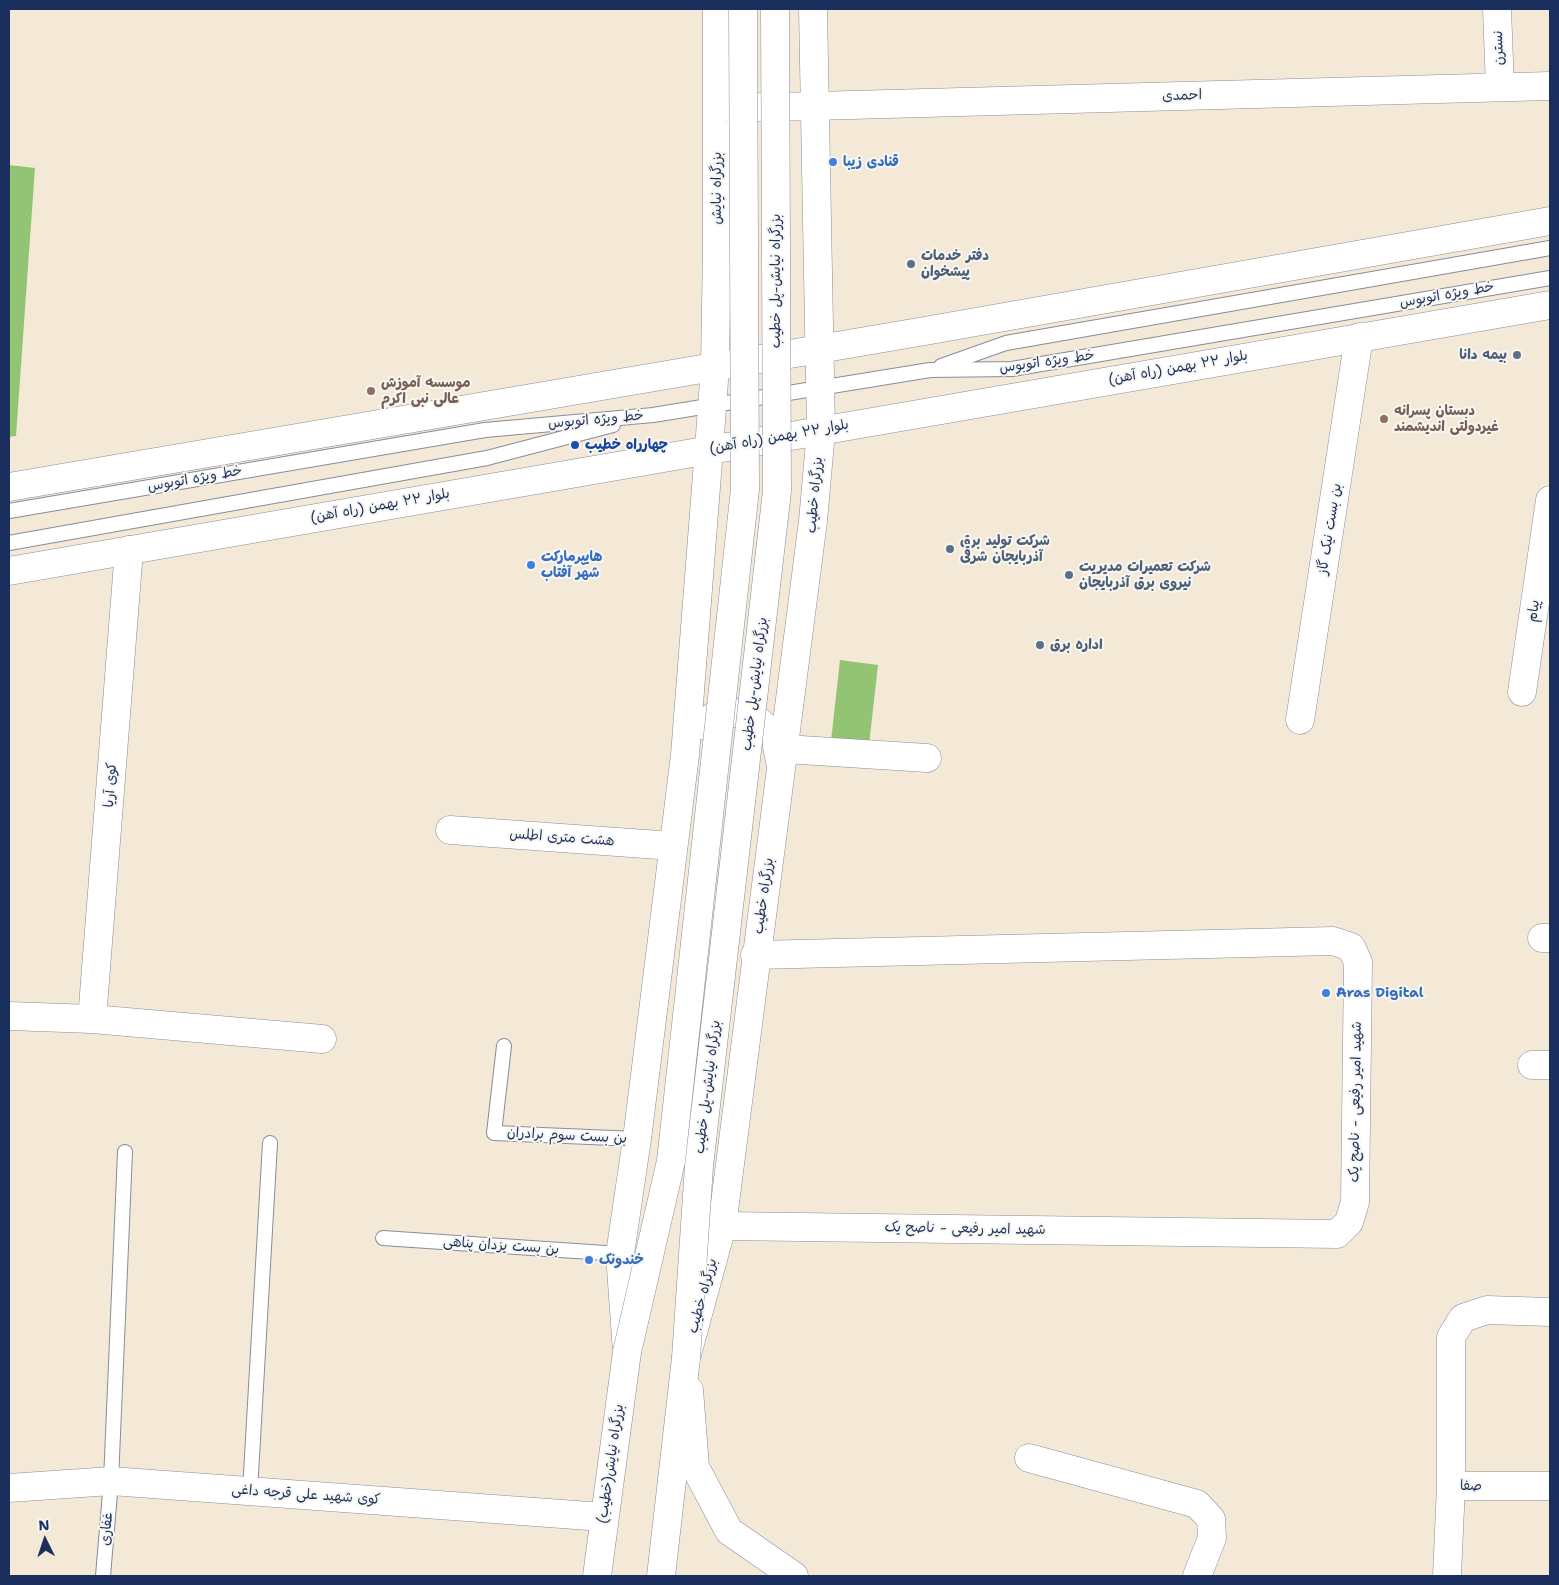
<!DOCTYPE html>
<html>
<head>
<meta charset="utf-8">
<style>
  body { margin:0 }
  #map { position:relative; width:1559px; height:1585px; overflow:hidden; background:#f4e9d7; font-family:"Shantell Sans",sans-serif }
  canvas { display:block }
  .frame { position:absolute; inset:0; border:10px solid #1b2f5e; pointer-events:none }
  .north { position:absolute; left:20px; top:1515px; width:50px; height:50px; -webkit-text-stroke:4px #f6f6f2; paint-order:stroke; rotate:356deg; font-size:14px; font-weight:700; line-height:20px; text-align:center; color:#1b2f5e }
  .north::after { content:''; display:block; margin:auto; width:18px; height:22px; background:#1b2f5e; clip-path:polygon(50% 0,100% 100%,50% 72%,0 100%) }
</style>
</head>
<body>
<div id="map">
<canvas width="1559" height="1585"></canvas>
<div class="frame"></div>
<div class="north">N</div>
</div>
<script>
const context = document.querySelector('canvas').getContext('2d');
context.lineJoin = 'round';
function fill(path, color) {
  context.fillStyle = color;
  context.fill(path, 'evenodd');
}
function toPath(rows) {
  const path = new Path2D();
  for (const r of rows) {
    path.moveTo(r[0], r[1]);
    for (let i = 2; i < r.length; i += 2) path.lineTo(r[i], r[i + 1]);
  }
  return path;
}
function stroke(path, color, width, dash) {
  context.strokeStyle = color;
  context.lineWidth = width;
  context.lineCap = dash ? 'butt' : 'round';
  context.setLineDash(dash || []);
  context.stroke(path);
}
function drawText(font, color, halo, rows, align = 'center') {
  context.font = font + ' "Shantell Sans","Playpen Sans Arabic",sans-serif';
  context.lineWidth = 4;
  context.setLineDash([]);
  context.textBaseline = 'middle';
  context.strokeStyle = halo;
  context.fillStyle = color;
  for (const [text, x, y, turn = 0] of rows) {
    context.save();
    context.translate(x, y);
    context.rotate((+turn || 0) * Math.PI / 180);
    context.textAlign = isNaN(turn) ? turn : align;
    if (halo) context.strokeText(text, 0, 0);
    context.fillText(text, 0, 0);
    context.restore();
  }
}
const green = toPath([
  [9,165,35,168,16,436,9,437],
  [840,660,878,665,869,745,831,741]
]);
const lane = toPath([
  [941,366,1006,343,1550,248],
  [9,511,485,430,653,415,930,370,1012,369,1550,278],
  [9,543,487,458,613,425],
  [504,1046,494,1133,637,1139],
  [383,1238,620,1254],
  [250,1491,270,1143],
  [103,1576,111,1481,125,1152]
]);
const street = toPath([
  [1497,9,1500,87],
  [814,106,1550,86],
  [1522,692,1550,500],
  [1300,720,1359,337],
  [785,749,927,758],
  [450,830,673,846],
  [1542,938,1550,938],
  [9,1016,92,1019,322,1039],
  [92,1019,129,550],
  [1532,1065,1550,1065],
  [722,1226,1337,1234,1349,1222,1355,1202,1358,962,1351,947,1333,941,755,955],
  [1029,1458,1197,1504,1211,1519,1212,1538,1197,1576],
  [1451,1486,1451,1337,1463,1318,1487,1310,1550,1312],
  [9,1488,111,1481,603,1517],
  [1447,1576,1451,1486,1550,1486]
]);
const secondary = toPath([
  [689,1390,695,1467,729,1531,794,1576]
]);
const primary = toPath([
  [9,487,919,332,1550,221],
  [9,571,1550,305]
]);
const highway = toPath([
  [721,108,814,106],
  [702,725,719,712,750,714,775,735,780,762],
  [597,1576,627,1352,620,1254,637,1139,685,755,709,449,715,367,717,249,717,9],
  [661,1576,686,1358,722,1226,813,521,821,431,813,9]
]);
const highwayBridge = toPath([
  [627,1352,671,1161,745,489,743,9],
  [686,1358,699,1166,777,491,775,9]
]);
const markers = [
  [833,162,5,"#3f7fe0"],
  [911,264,5,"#5c6f8a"],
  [1517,355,5,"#5c6f8a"],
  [371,391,5,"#8d6e63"],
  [1384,419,5,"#8d6e63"],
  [575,445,5,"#1a4fb4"],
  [950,549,5,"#5c6f8a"],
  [531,565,5,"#3f7fe0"],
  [1069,575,5,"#5c6f8a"],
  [1040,645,5,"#5c6f8a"],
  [1326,993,5,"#3f7fe0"],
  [589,1260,5,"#3f7fe0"]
];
const streetNames = [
  ["نسترن",1499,48,-92],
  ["احمدی",1182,96,-2],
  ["بزرگراه نیایش",717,188,-90],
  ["بزرگراه نیایش-پل خطیب",776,281,-90],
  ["خط ویژه اتوبوس",1447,295,-10],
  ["خط ویژه اتوبوس",1047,362,-8],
  ["بلوار ۲۲ بهمن (راه آهن)",1178,368,-10],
  ["خط ویژه اتوبوس",596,420,-5],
  ["بلوار ۲۲ بهمن (راه آهن)",779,437,-10],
  ["خط ویژه اتوبوس",195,479,-10],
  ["بزرگراه خطیب",815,495,-85],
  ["بلوار ۲۲ بهمن (راه آهن)",380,506,-10],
  ["بن بست نیک گاز",1330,529,-81],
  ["پیام",1534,611,-82],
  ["بزرگراه نیایش-پل خطیب",755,684,-83],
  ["کوی آریا",111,785,-86],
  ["هشت متری اطلس",562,838,4],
  ["بزرگراه خطیب",764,896,-82],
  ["بزرگراه نیایش-پل خطیب",708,1087,-83],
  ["شهید امیر رفیعی - ناصح یک",1356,1102,-89],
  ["بن بست سوم برادران",567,1136,3],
  ["شهید امیر رفیعی - ناصح یک",965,1229,1],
  ["بن بست یزدان پناهی",501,1246,4],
  ["بزرگراه خطیب",703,1296,-75],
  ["بزرگراه نیایش(خطیب)",611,1464,-82],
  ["صفا",1471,1486],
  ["کوی شهید علی قرجه داغی",306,1495,4],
  ["غفاری",107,1529,-85]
];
const shopNames = [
  ["قنادی زیبا",843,162],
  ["هایپرمارکت",541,557],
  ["شهر آفتاب",541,573],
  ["َAras Digital",1336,993],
  ["خندونک",599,1260]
];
const serviceNames = [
  ["دفتر خدمات",921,256],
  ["پیشخوان",921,272],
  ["بیمه دانا",1507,355,"right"],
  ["شرکت تولید برق",960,541],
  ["آذربایجان شرقی",960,557],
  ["شرکت تعمیرات مدیریت",1079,567],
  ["نیروی برق آذربایجان",1079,583],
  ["اداره برق",1050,645]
];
const educationNames = [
  ["موسسه آموزش",381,383],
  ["عالی نبی اکرم",381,399],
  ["دبستان پسرانه",1394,411],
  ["غیردولتی اندیشمند",1394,427]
];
const transitNames = [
  ["چهارراه خطیب",585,445]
];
fill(green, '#92c474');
stroke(lane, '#888c9a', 16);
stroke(street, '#888c9a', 29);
stroke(secondary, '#888c9a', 29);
stroke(primary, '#888c9a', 29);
stroke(highway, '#888c9a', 29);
stroke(lane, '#fff', 14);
stroke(street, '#fff', 28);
stroke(secondary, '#fff', 28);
stroke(primary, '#fff', 28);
stroke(highway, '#fff', 28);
stroke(highwayBridge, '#888c9a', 29, []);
stroke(highwayBridge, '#fff', 28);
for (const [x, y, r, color] of markers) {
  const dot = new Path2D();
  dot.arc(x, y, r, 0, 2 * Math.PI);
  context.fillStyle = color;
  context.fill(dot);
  stroke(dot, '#f6f6f2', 2);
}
drawText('14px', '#1b2f5e', '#f6f6f2', streetNames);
drawText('bold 14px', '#366cbe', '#f6f6f2', shopNames, 'left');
drawText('bold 14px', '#4e5e75', '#f6f6f2', serviceNames, 'left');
drawText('bold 14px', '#785e54', '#f6f6f2', educationNames, 'left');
drawText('bold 14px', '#164399', '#f6f6f2', transitNames, 'left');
</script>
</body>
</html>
